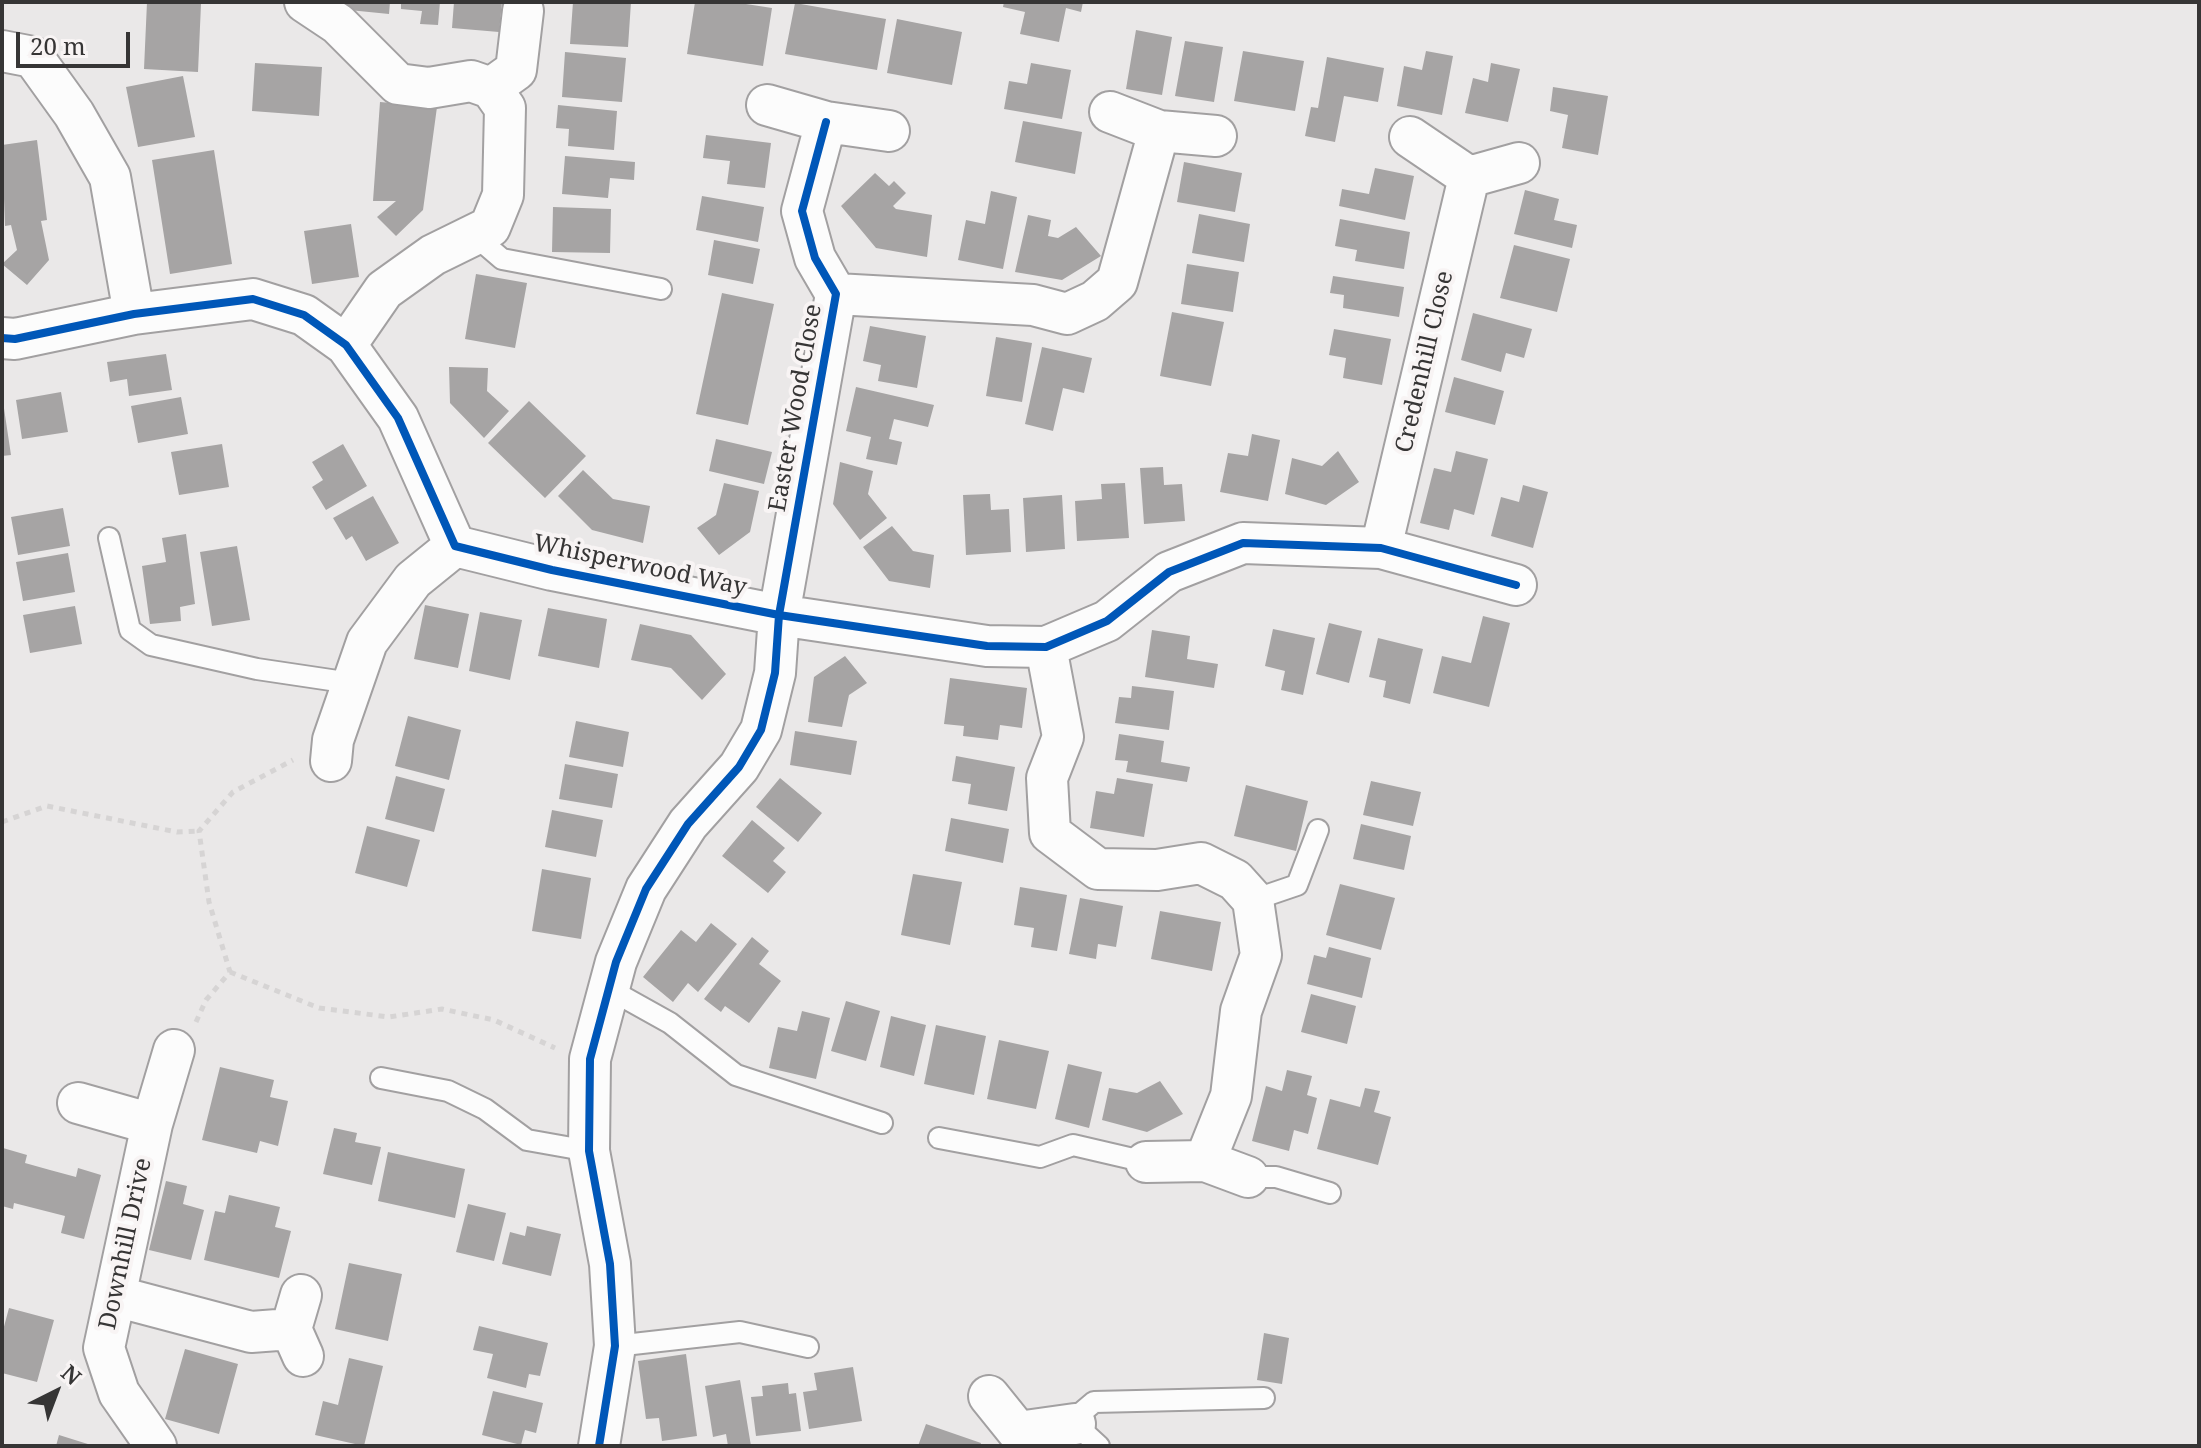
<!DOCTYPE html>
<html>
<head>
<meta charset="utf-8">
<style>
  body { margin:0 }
  #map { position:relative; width:2201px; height:1448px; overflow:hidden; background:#eae8e8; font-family:"Noto Serif",serif }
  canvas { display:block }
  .frame { position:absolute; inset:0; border:4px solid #363535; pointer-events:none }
  .north { position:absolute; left:16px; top:1352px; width:80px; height:80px; -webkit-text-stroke:6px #f8f4f4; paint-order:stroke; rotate:42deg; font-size:22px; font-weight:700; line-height:32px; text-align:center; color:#363535 }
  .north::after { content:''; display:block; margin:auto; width:28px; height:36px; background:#363535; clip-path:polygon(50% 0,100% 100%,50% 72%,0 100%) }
  .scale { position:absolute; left:16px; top:32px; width:114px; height:36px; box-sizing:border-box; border:4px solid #363535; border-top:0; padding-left:10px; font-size:24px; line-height:28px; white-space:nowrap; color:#363535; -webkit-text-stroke:6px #f8f4f4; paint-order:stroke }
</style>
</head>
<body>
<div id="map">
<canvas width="2201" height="1448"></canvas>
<div class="frame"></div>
<div class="north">N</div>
<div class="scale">20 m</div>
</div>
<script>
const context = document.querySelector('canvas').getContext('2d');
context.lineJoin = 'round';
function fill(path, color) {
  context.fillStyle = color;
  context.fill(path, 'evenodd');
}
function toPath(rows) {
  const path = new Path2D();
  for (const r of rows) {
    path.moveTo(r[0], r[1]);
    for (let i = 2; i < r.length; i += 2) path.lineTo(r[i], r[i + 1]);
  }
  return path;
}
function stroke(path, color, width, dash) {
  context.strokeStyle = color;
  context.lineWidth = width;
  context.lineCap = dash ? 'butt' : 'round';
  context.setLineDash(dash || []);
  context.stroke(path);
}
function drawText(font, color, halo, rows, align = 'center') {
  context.font = font + ' "Noto Serif",serif';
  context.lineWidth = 8;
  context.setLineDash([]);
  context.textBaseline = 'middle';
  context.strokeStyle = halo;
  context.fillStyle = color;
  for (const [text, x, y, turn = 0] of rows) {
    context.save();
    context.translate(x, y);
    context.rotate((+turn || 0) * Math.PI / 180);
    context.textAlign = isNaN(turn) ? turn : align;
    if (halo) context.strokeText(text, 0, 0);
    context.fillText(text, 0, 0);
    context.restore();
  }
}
const building = toPath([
  [147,2,201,4,198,72,144,69],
  [340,2,390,2,389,14,339,9],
  [401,2,440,2,438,25,420,24,422,11,401,9],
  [454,2,502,2,499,32,452,28],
  [573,2,631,2,628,47,570,44],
  [695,2,733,2,772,8,763,66,687,54],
  [1004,2,1083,2,1081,12,1066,8,1059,42,1020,34,1025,12,1003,7],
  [795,3,886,19,877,70,785,54],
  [897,19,962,32,952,85,887,73],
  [1136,30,1172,37,1162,95,1126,89],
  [1185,41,1223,47,1214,102,1175,96],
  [1243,51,1304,61,1295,111,1234,101],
  [1426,51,1453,56,1442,115,1397,106,1404,66,1422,70],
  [565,52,626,58,622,102,562,97],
  [1327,57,1384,68,1378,102,1344,96,1335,142,1305,136,1311,107,1318,108],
  [255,63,322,67,319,116,252,111],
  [1031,63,1071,70,1062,119,1004,109,1009,81,1027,84],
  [1491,63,1520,69,1508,122,1465,113,1473,78,1488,82],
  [183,76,195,137,138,147,126,87],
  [1553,87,1608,96,1598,155,1562,148,1568,115,1550,111],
  [380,102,437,107,423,210,396,236,377,217,396,201,373,201],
  [558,105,617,111,614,150,568,146,569,129,556,128],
  [1023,121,1082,132,1075,174,1015,162],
  [706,135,771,143,765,188,727,184,730,161,703,158],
  [37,140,47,220,41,221,49,260,27,285,2,264,17,250,11,225,5,226,2,145],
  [214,150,232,264,170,274,152,160],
  [565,156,635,162,634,180,610,178,608,198,562,194],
  [1184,162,1242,173,1235,212,1177,202],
  [1375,168,1414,176,1405,220,1339,206,1342,189,1369,194],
  [875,173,889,186,894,181,906,193,893,206,896,209,932,215,927,257,876,248,841,206],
  [1525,190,1559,199,1554,220,1577,225,1572,248,1514,234],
  [991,191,1017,197,1003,269,958,260,966,220,985,224],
  [702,196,764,207,758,242,696,230],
  [553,207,611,209,610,253,552,252],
  [1199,214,1250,224,1244,262,1192,253],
  [1028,215,1051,220,1048,236,1058,238,1076,227,1101,256,1062,280,1015,272],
  [1340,219,1410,232,1404,269,1355,261,1357,250,1335,246],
  [351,224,359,277,312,284,304,231],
  [714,240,760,249,753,284,708,275],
  [1514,245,1570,259,1557,312,1500,298],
  [1187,264,1239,272,1233,312,1181,304],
  [476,274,527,283,515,348,465,339],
  [1333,276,1404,287,1399,317,1343,308,1344,295,1330,293],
  [722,293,774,304,748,425,696,414],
  [1172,312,1224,322,1211,386,1160,376],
  [1473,313,1532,329,1524,358,1506,353,1501,372,1461,360],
  [870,326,926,336,917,388,878,381,881,365,863,361],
  [1334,329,1391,339,1382,385,1343,378,1346,358,1329,355],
  [996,337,1032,343,1022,402,986,396],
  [1042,347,1092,358,1084,393,1063,388,1053,431,1025,424],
  [166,354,172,390,129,396,127,379,110,382,107,362],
  [449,367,488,368,487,391,509,411,484,438,450,403],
  [1454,377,1504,391,1495,425,1445,412],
  [856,387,934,405,928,427,894,419,889,439,902,442,897,465,866,459,871,437,846,431],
  [61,392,68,432,22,439,16,400],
  [2,395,11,455,2,456],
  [181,397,188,434,138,443,131,406],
  [529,401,586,456,545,498,488,443],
  [1252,434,1280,440,1268,501,1220,492,1228,453,1248,456],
  [716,439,772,452,764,484,709,471],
  [222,444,229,487,179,495,171,452],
  [343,444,367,486,326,510,312,487,323,480,312,462],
  [1338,451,1359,482,1326,505,1285,494,1292,458,1322,466],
  [1456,451,1488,459,1474,515,1454,509,1449,530,1420,523,1434,468,1451,472],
  [840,462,873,471,868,494,887,518,860,540,833,504],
  [1163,467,1164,485,1182,484,1185,521,1144,524,1140,468],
  [583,470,613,499,650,506,643,543,592,530,558,496],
  [724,483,759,491,750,532,719,555,697,528,716,515],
  [1125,483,1129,538,1077,541,1075,501,1102,499,1101,484],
  [1523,485,1548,492,1533,548,1491,536,1501,497,1519,502],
  [990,494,991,510,1009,509,1011,552,966,555,963,495],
  [1062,495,1065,549,1026,552,1023,498],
  [373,496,399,543,366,561,352,536,346,540,333,518],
  [63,508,70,546,18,555,11,517],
  [892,526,913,551,934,555,930,588,889,581,863,547],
  [186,534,195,604,180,607,181,621,150,624,142,566,166,562,162,538],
  [237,546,250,620,212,626,200,552],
  [68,553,75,592,23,601,16,562],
  [425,605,469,614,458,668,414,659],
  [75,606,82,644,30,653,23,615],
  [548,608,607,619,599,668,538,656],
  [480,612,522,620,510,680,469,671],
  [1483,616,1510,623,1489,707,1433,693,1442,656,1471,663],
  [1329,623,1362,631,1349,683,1316,674],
  [640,624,691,635,726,674,702,700,671,668,631,660],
  [1273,629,1315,638,1303,695,1281,690,1285,671,1265,666],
  [1152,630,1190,636,1187,659,1218,664,1214,688,1145,677],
  [1378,638,1423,649,1410,704,1383,697,1386,681,1369,677],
  [845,656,867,683,849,695,842,727,808,722,814,677],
  [950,678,1027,688,1022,728,1000,725,998,740,963,736,964,726,944,724],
  [1132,686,1174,691,1169,730,1115,723,1119,697,1131,698],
  [408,716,461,730,449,780,395,766],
  [576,721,629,732,623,767,569,757],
  [795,731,857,741,851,775,790,765],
  [1119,734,1164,741,1161,762,1190,767,1187,782,1126,772,1128,761,1115,760],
  [956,756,1015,767,1007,811,968,804,971,784,952,781],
  [565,764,618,774,612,808,559,799],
  [396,776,445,789,434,832,385,819],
  [780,778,822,813,798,842,756,807],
  [1117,778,1153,784,1144,837,1090,828,1096,791,1114,794],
  [1371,781,1421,792,1413,826,1363,815],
  [1246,785,1308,801,1296,851,1234,836],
  [552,810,603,820,596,857,545,847],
  [951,818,1009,829,1003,863,945,851],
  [752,820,785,848,773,861,786,872,768,893,722,856],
  [1361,824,1411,836,1404,870,1353,859],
  [367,826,420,840,407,887,355,873],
  [542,869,591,878,581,939,532,931],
  [913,874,962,882,950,945,901,935],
  [1340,884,1395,898,1381,950,1326,935],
  [1020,887,1067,895,1057,951,1031,947,1034,928,1014,925],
  [1080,898,1123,906,1116,947,1098,944,1096,959,1069,954],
  [1160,911,1221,922,1212,971,1151,959],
  [711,923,737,944,698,992,688,983,673,1002,643,977,681,930,696,942],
  [752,937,769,951,759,964,781,981,749,1023,725,1006,721,1012,704,999],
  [1329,947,1371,958,1362,998,1307,984,1314,955,1326,958],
  [1311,994,1356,1006,1347,1044,1301,1032],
  [846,1001,880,1011,866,1061,831,1051],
  [802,1011,830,1018,816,1079,769,1068,778,1027,797,1031],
  [891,1016,926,1025,914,1076,880,1067],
  [936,1025,986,1036,974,1095,924,1084],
  [999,1040,1049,1051,1036,1109,987,1099],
  [1068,1064,1102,1072,1089,1128,1055,1119],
  [220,1067,274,1080,270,1097,288,1101,278,1146,260,1141,257,1153,202,1140],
  [1287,1070,1312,1076,1307,1095,1317,1098,1308,1134,1294,1130,1289,1151,1252,1141,1266,1086,1282,1091],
  [1160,1081,1183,1114,1147,1132,1102,1120,1109,1088,1137,1093],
  [1365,1088,1380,1091,1374,1112,1391,1117,1378,1165,1317,1149,1330,1099,1360,1107],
  [334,1128,357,1133,355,1142,381,1147,372,1185,323,1174],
  [3,1148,27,1155,25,1163,50,1170,76,1177,78,1168,101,1175,84,1239,61,1233,65,1216,14,1203,13,1209,2,1206],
  [388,1152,465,1169,455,1218,378,1201],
  [166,1181,187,1186,183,1204,204,1210,191,1260,149,1250],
  [229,1195,280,1207,275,1227,291,1231,279,1278,204,1260,215,1211,225,1213],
  [468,1204,506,1213,494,1261,456,1252],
  [527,1226,561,1234,551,1276,502,1264,510,1232,525,1236],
  [349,1263,402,1274,388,1341,335,1329],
  [9,1308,54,1320,37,1382,2,1373,2,1334],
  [479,1326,548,1343,540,1376,529,1374,526,1388,487,1378,493,1354,473,1350],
  [1264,1333,1289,1338,1282,1384,1257,1380],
  [185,1349,238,1364,219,1434,165,1419],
  [686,1354,697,1436,662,1441,659,1418,646,1419,638,1361],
  [349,1358,383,1366,364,1446,315,1435,323,1401,338,1405],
  [853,1367,862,1421,809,1429,803,1392,817,1390,814,1373],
  [740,1380,751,1446,728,1446,726,1434,713,1437,705,1386],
  [788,1383,789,1394,796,1393,801,1431,756,1436,751,1397,763,1396,762,1386],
  [493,1391,543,1403,536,1433,525,1430,521,1445,482,1435],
  [926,1424,981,1443,980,1446,918,1446],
  [59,1435,91,1445,91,1446,56,1446]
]);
const path = toPath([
  [2,822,47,806,177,832,199,831],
  [230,972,319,1008,389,1017,442,1009,494,1020,555,1048],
  [196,1022,206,1000,230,972,209,902,199,831,233,792,293,760]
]);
const service = toPath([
  [474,235,502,259,661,289],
  [109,538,130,630,151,645,257,669,351,683],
  [1253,900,1297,885,1318,830],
  [609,989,670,1023,736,1075,882,1123],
  [381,1078,448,1091,485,1109,527,1140,589,1151],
  [939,1138,1040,1157,1073,1145,1146,1162],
  [1248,1177,1276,1177,1330,1193],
  [615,1346,740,1332,808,1347],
  [1068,1424,1094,1402,1264,1398],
  [1075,1424,1099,1446]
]);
const minor = toPath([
  [305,2,338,24,398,84,429,88,471,81,491,88,505,108,503,195,490,227,433,255,384,290,346,345],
  [2,51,33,57,74,114,110,177,134,314],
  [491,88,516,70,523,11],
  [767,105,826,122,889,131],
  [1110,112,1159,131,1216,136],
  [1410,137,1469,177,1519,163],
  [836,294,1033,305,1067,314,1095,301,1117,282,1159,131],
  [2,338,15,339,134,314,253,299,304,315,346,345,398,418,455,546,552,570,779,615,987,646,1046,647,1107,621,1169,572,1243,543,1381,548,1516,585],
  [1381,548,1469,177],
  [1046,647,1063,737,1047,778,1050,833,1098,869,1157,870,1201,863,1235,880,1253,900,1261,955,1241,1011,1231,1096,1205,1161],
  [331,761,333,740,367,642,413,580,455,546],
  [78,1103,152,1124],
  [1146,1162,1205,1161,1248,1177],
  [301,1295,291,1329,303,1356],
  [115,1296,251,1332,291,1329],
  [989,1396,1018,1432,1075,1424],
  [156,1446,119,1393,104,1348,152,1124,174,1050],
  [599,1446,615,1346,610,1264,589,1151,590,1059,616,962,646,889,688,824,739,767,761,730,775,673,779,615,836,294,815,258,802,211,826,122]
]);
const cycleway = toPath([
  [2,338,15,339,134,314,253,299,304,315,346,345,398,418,455,546,552,570,779,615,987,646,1046,647,1107,621,1169,572,1243,543,1381,548,1516,585],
  [599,1446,615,1346,610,1264,589,1151,590,1059,616,962,646,889,688,824,739,767,761,730,775,673,779,615,836,294,815,258,802,211,826,122]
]);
const streetNames = [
  ["Credenhill Close",1425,362,-77],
  ["Easter Wood Close",796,408,-80],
  ["Whisperwood Way",640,566,12],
  ["Downhill Drive",126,1244,-78]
];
fill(building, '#a6a4a4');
stroke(service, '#a2a0a1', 24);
stroke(minor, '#a2a0a1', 44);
stroke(path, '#d6d4d4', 5, [6, 6]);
stroke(service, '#fcfcfc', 20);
stroke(minor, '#fcfcfc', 40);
stroke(cycleway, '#0057b8', 8);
drawText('24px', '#363535', '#f8f4f4', streetNames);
</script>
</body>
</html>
